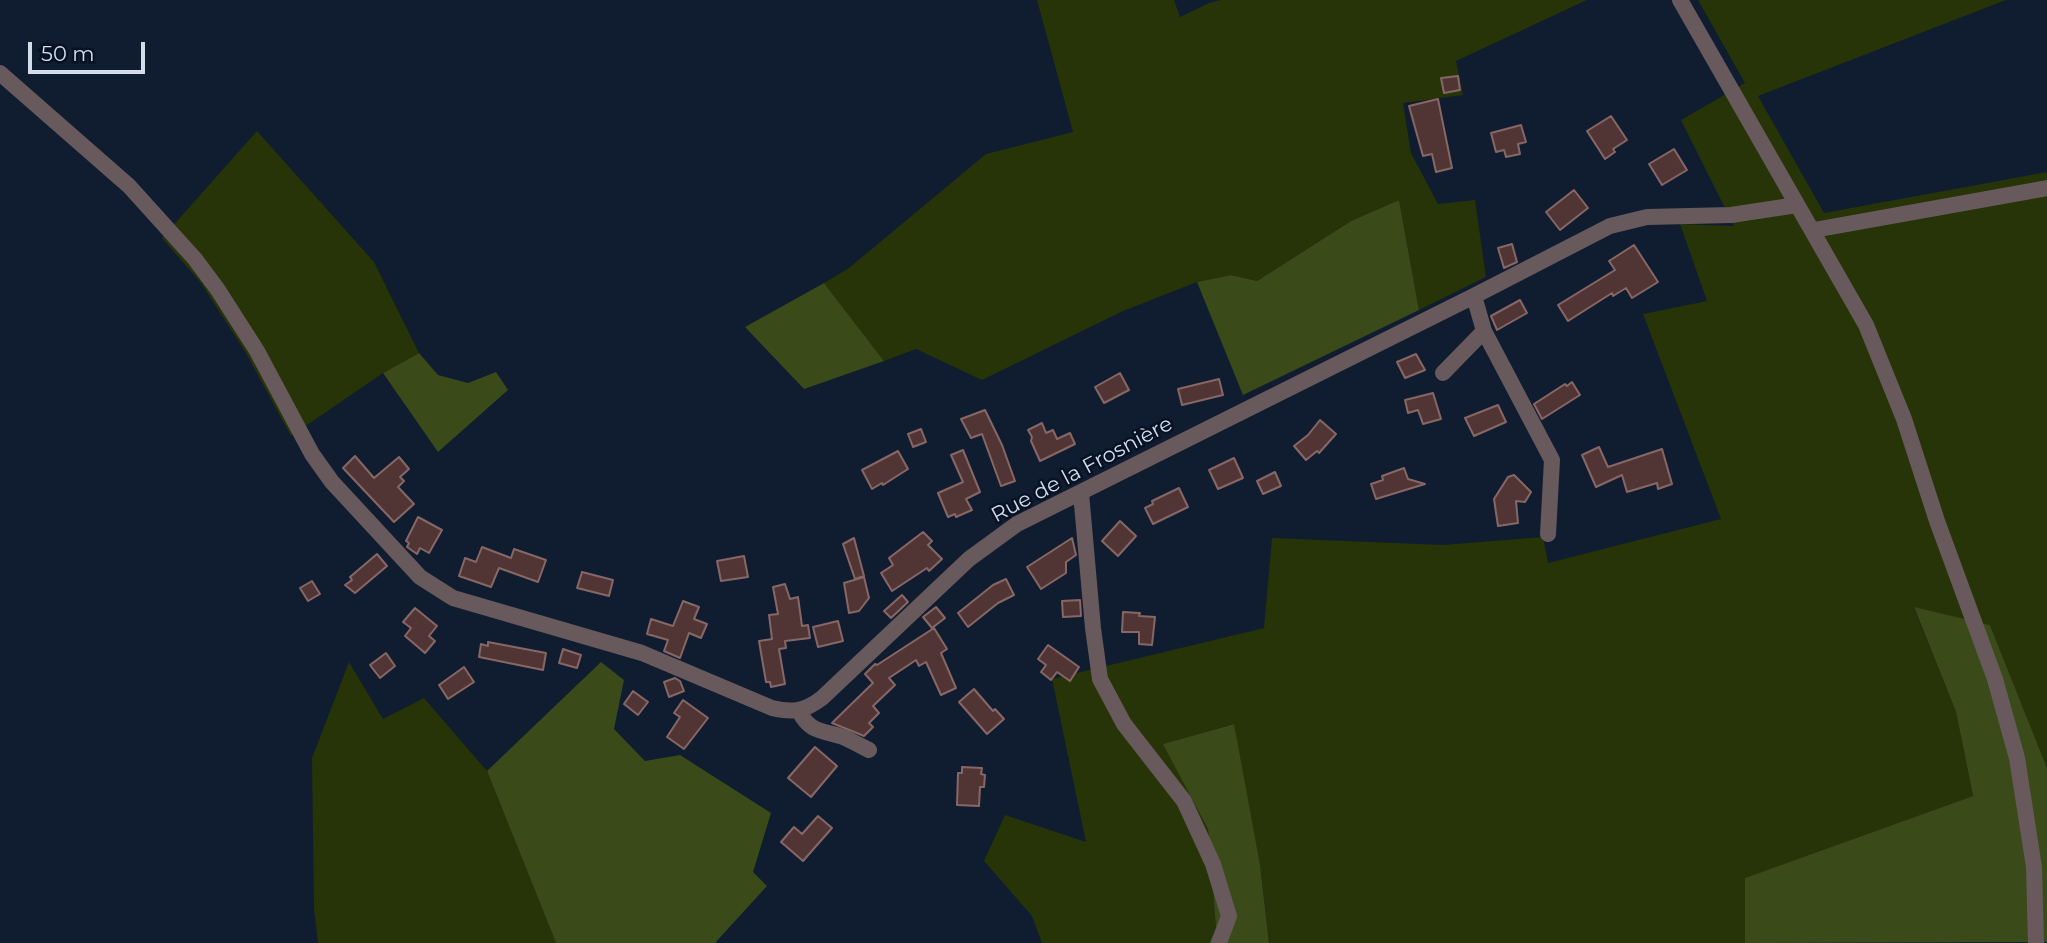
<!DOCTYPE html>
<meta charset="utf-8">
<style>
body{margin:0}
#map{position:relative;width:2047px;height:943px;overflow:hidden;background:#101c2f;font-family:Montserrat,sans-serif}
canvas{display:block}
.scale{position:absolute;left:28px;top:42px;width:117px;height:32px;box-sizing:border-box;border:4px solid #d4ddea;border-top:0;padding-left:9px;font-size:21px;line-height:24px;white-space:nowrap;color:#d4ddea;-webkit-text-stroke:5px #071225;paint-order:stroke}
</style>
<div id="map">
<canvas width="2047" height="943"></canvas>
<div class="scale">50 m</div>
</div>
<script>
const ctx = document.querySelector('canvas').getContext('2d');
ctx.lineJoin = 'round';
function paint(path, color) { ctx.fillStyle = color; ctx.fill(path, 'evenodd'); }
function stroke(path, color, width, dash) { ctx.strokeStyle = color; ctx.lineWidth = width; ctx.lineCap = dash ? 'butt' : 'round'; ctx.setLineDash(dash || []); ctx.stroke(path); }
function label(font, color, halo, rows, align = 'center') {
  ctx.font = font + ' Montserrat,sans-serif'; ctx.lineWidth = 5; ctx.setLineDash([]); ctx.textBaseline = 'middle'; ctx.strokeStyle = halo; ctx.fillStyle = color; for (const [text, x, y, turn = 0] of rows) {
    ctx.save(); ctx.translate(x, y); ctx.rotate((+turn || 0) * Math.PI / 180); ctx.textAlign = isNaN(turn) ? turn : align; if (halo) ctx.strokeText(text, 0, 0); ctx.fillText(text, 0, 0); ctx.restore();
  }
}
paint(new Path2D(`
 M1037 0H1174L1180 17 1209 3 1221 0H1587L1456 61 1463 95 1403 103 1411 153 1438 204 1475 200 1486 277 1419 310 1399 200 1351 221 1257 281 1231 275 1197 282 1123 311 982 380 916 349 884 361 824 283 849 268 986 154 1073 132Z
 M1698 0H2006L1758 96 1824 213 2047 172V768L1990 625 1914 608 1956 712 1973 796 1746 878 1745 943H1269L1260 864 1233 724 1164 744 1208 829 1216 928 1209 943H1042L1032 916 984 861 1005 815 1086 842 1052 679 1264 628 1272 538 1443 545 1543 537 1548 563 1721 519 1643 314 1707 301 1680 224 1734 226 1681 120 1745 83Z
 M257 131 374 262 419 353 383 373 291 436 246 353 201 283 162 238Z
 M349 662 383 719 424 698 487 771 556 943H318L314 909 312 758Z`), '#263407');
paint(new Path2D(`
 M1399 200 1419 310 1243 395 1197 282 1231 275 1257 281 1351 221Z
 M824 283 884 361 804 389 745 327Z
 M419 353 438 375 468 383 496 372 508 390 438 452 383 373Z
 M1914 607 1990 625 2047 768V942L1745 943V878L1973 796 1956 712Z
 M601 662 624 680 614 729 645 761 680 755 771 813 753 872 767 886 715 943H556L487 771Z
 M1234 724 1260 864 1269 943H1209L1216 928 1208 829 1163 744Z`), '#3a4a19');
const building = new Path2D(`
 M1458 76 1460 90 1444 93 1441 78Z
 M1438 99 1452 168 1436 172 1432 154 1423 156 1409 106Z
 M1611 116 1627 140 1613 149 1615 152 1605 159 1587 131Z
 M1521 125 1526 142 1518 144 1520 154 1506 157 1504 150 1496 152 1491 133Z
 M1674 149 1687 170 1662 185 1649 164Z
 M1574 190 1588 208 1560 230 1546 212Z
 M1512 244 1517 262 1504 268 1498 248Z
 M1634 245 1658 282 1632 298 1626 288 1613 296 1612 293 1568 321 1558 305 1615 270 1609 261Z
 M1520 300 1527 313 1497 330 1491 316Z
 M1416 354 1425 370 1405 378 1397 362Z
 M1120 373 1129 390 1104 403 1095 387Z
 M1219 379 1223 395 1182 405 1178 389Z
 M1572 382 1580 395 1542 419 1534 404 1565 384 1567 386Z
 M1433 393 1441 419 1423 424 1418 410 1408 413 1405 400Z
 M1498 405 1506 422 1474 436 1465 418Z
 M985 410 1002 445 1015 481 1001 486 982 434 971 438 961 419Z
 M1320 420 1336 434 1319 453 1317 451 1306 460 1294 446 1308 435Z
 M1042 423 1046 433 1053 430 1057 439 1070 433 1075 444 1040 461 1031 441 1032 437 1028 430Z
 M921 429 926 442 913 447 908 434Z
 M1599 447 1608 467 1662 449 1672 484 1658 489 1657 483 1627 492 1622 475 1596 487 1582 455Z
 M963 450 980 492 966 499 972 510 956 517 955 514 948 517 938 493 963 482 951 455Z
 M898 451 908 469 883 485 882 483 872 489 862 470Z
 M355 456 374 478 399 457 409 469 400 477 404 481 398 487 414 504 394 522 343 468Z
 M1234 458 1243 478 1218 489 1209 470Z
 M1404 468 1408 479 1425 484 1376 499 1371 484 1383 480 1382 476Z
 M1275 472 1281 486 1263 494 1257 481Z
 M1514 475 1531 492 1525 502 1516 501 1518 523 1498 526 1494 499 1508 477Z
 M1179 488 1188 507 1153 524 1145 508 1153 504 1152 501Z
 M418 517 442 530 429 553 420 548 417 554 407 547 409 543 406 541Z
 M1120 521 1136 536 1118 556 1102 541Z
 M923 532 932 541 928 545 942 559 929 571 927 568 892 591 881 573 893 565 889 558Z
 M854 538 864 576 855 579 843 544Z
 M1072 538 1076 555 1066 562V573L1041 589 1027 567Z
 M482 547 511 558 514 549 546 560 538 582 499 568 491 587 459 576 465 558 476 562Z
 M377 554 387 566 355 593 345 585 352 580 350 577Z
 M744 556 748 577 721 581 717 561Z
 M582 572 613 580 609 596 577 588Z
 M864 577 869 598 859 611 849 613 844 583Z
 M1006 579 1014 595 998 603 968 627 958 613 993 585Z
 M312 581 320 594 308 601 300 588Z
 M785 584 790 599 798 597 802 626 808 625 810 638 785 641 786 648 779 649 785 684 771 687 770 682H766L759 641 772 639 769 615 778 614 773 587Z
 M902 595 908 602 891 618 884 611Z
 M1080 600 1081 616 1063 617 1062 601Z
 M683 601 699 607 694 619 707 624 701 638 689 633 680 658 664 651 668 640 647 634 651 619 673 626Z
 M936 607 945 618 932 628 923 617Z
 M415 608 437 626 429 636 435 641 425 653 405 636 411 628 403 622Z
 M1123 612 1140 613 1139 616 1155 617 1152 645 1139 644V632H1122Z
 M838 621 843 641 818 647 813 627Z
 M934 628 947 649 941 653 956 688 941 695 926 662 919 666 916 660 889 678 895 685 873 706 879 713 869 723 873 727 864 736 832 723 873 683 865 674 875 664 877 665Z
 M488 642 546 653 543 670 479 657 481 644 488 646Z
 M1048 645 1079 667 1070 681 1057 672 1051 680 1041 672 1046 665 1038 659Z
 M563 649 581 655 577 668 559 663Z
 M386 653 395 666 380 678 370 665Z
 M464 667 474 682 448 699 439 685Z
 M675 678 680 681 684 691 669 697 664 682Z
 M974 689 993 711 995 709 1004 719 987 734 959 702Z
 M633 691 648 702 638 715 624 704Z
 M683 700 708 718 684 749 667 737 680 717 674 713Z
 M815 747 837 766 811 797 788 778Z
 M962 767 982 768 981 774 985 775 984 787H980L979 806 957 805 958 773H962Z
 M818 816 832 828 803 861 781 842 794 827 802 834Z`);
paint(building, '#513535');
stroke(building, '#876766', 2);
stroke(new Path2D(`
 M1680 0 1866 325 1904 419 1937 521 1995 679 2017 758 2034 867 2036 943
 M0 73 129 186 195 259 218 290 257 351 312 454 332 482 420 577 453 598 642 653 772 708C793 713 805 711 822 698L969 559 1017 524 1474 296 1610 226 1647 217 1731 215 1797 205
 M1814 230 2047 188
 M1474 296 1484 331 1552 460 1548 534
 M1443 373 1484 331
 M1081 493 1093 628 1100 679 1124 724 1184 801 1213 864 1229 916 1219 943
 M799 711C810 733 822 730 843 737 852 741 861 746 869 750`), '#685a5c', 16);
label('21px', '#d4ddea', '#071225', [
 ["Rue de la Frosnière",1082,470,-28]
]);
</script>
